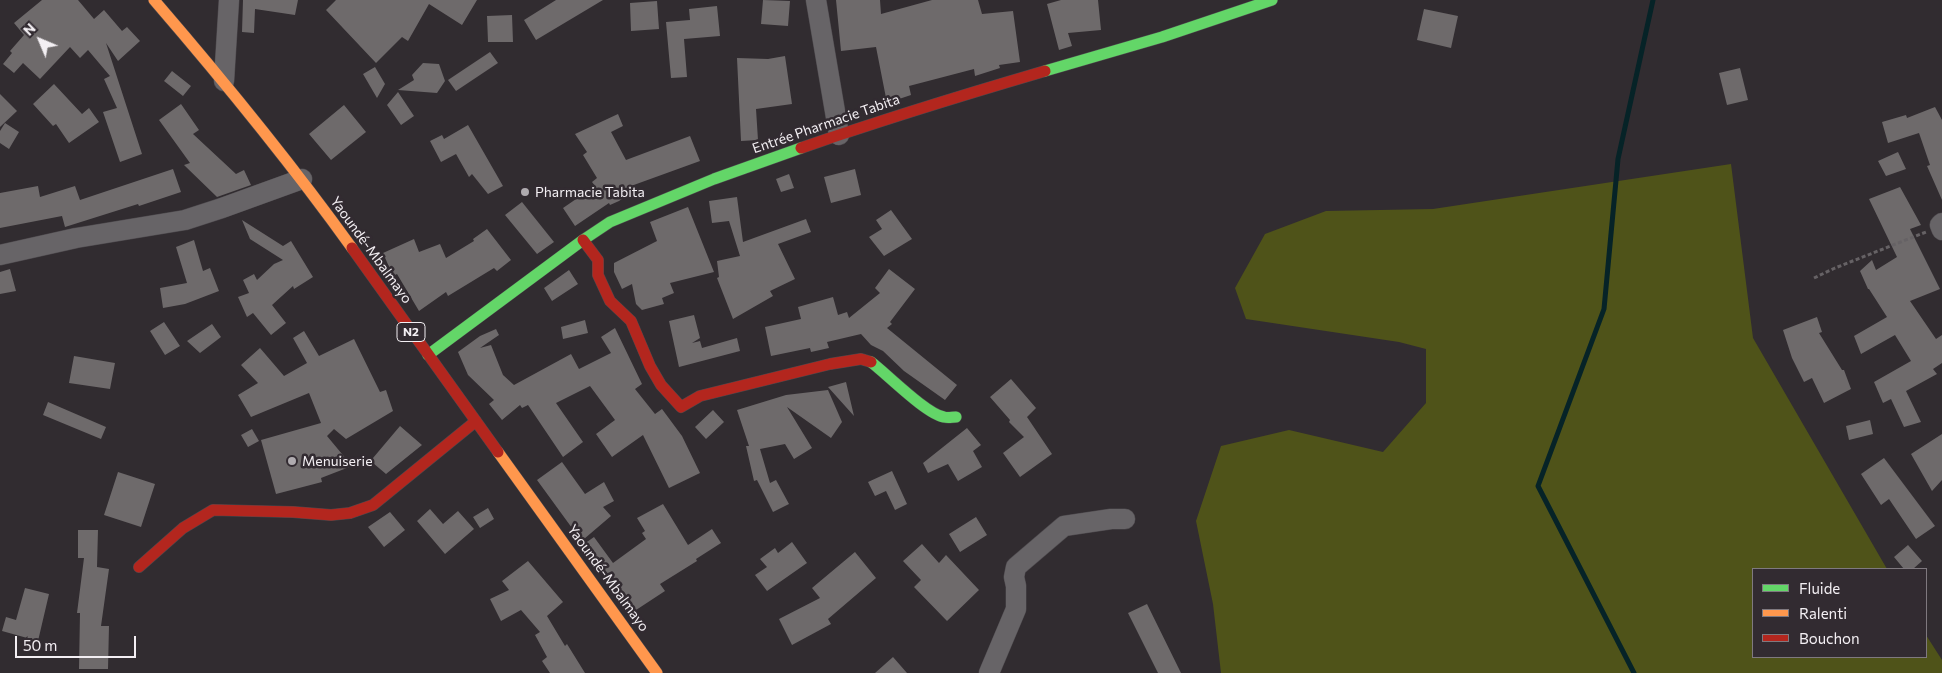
<!DOCTYPE html>
<meta charset="utf-8">
<style>
body{margin:0}
#map{position:relative;width:1942px;height:673px;overflow:hidden;background:#312c30;font-family:Commissioner,sans-serif}
canvas{display:block}
.legend{position:absolute;left:1752px;top:568px;width:175px;height:90px;box-sizing:border-box;background:#322b31;border:1px solid #7f797f;margin:0;padding:6px 9px;list-style:none;font-size:15px;color:#f3eff3}
.legend li{display:flex;align-items:center;gap:10px;height:25px}
.legend b{width:25px;border:1px solid #7f797f}
.north{position:absolute;left:15px;top:15px;width:50px;height:50px;-webkit-text-stroke:4px #322b31;paint-order:stroke;rotate:315deg;font-size:14px;font-weight:700;line-height:20px;text-align:center;color:#f3eff3}
.north::after{content:'';display:block;margin:auto;width:18px;height:22px;background:#f3eff3;clip-path:polygon(50% 0,100% 100%,50% 72%,0 100%)}
.scale{position:absolute;left:15px;top:636px;width:121px;height:22px;box-sizing:border-box;border:2px solid #f3eff3;border-top:0;padding-left:6px;font-size:15px;line-height:18px;white-space:nowrap;color:#f3eff3;-webkit-text-stroke:4px #322b31;paint-order:stroke}
</style>
<div id="map">
<canvas width="1942" height="673"></canvas>
<ul class="legend">
<li><b style="height:6px;background:#63d668"></b>Fluide</li>
<li><b style="height:6px;background:#ff974d"></b>Ralenti</li>
<li><b style="height:6px;background:#b3261e"></b>Bouchon</li>
</ul>
<div class="north">N</div>
<div class="scale">50 m</div>
</div>
<script>
const ctx = document.querySelector('canvas').getContext('2d');
ctx.lineJoin = 'round';
function paint(path, color) { ctx.fillStyle = color; ctx.fill(path, 'evenodd'); }
function stroke(path, color, width, dash) { ctx.strokeStyle = color; ctx.lineWidth = width; ctx.lineCap = dash ? 'butt' : 'round'; ctx.setLineDash(dash || []); ctx.stroke(path); }
function label(font, color, halo, rows, align = 'center') {
  ctx.font = font + ' Commissioner,sans-serif'; ctx.lineWidth = 5; ctx.setLineDash([]); ctx.textBaseline = 'middle'; ctx.strokeStyle = halo; ctx.fillStyle = color; for (const [text, x, y, turn = 0] of rows) {
    ctx.save(); ctx.translate(x, y); ctx.rotate((+turn || 0) * Math.PI / 180); ctx.textAlign = isNaN(turn) ? turn : align; if (halo) ctx.strokeText(text, 0, 0); ctx.fillText(text, 0, 0); ctx.restore();
  }
}
paint(new Path2D(`
 M1731 164 1753 338 1887 569H1753V657H1926V635L1942 660V673H1221L1213 604 1196 521 1221 446 1289 430 1383 452 1426 403V349L1399 342 1246 319 1235 288 1265 234 1326 211 1433 209Z`), '#4f5319');
stroke(new Path2D(`
 M1634 673 1538 486 1604 309 1618 159 1653 0`), '#062327', 5);
paint(new Path2D(`
 M42 0H78L94 19 104 10 122 31 127 27 140 41 118 61 106 43 142 154 120 162 103 112 117 108 104 79 110 76 88 50 80 58 70 47 40 79 23 63 14 73 3 64 12 53 10 51 24 35 14 23Z
 M243 0H298L295 15 255 9 254 33 242 32Z
 M336 0H477L462 25 429 4 408 41 402 37 376 63 326 10Z
 M556 0H603L536 40 524 20Z
 M763 0 790 1 788 26 761 24Z
 M836 0H880L881 14 932 0H978L982 14 1013 11 1020 62 999 65 1000 68 975 76 974 69 909 86 911 95 887 103 876 47 841 51Z
 M1061 0H1098L1101 30 1068 33 1072 46 1059 50 1047 4Z
 M657 1 659 29 631 31 630 3Z
 M717 6 720 36 684 39 687 77 671 78 666 22 690 20 689 9Z
 M1424 9 1458 16 1451 48 1417 40Z
 M512 15 513 42H488L487 16Z
 M490 52 498 63 456 91 448 80Z
 M785 56 792 104 756 109 758 140 741 141 737 58 768 59Z
 M423 63 439 64 445 81 437 93 398 90 414 80 412 75Z
 M375 67 385 84 377 98 363 74Z
 M1740 68 1748 100 1727 105 1719 73Z
 M172 71 191 86 183 96 164 81Z
 M54 84 82 114 89 108 99 122 69 143 56 124 53 126 33 104Z
 M398 92 414 116 401 125 387 105Z
 M0 94 17 111 0 127Z
 M181 104 199 130 193 134 236 174 244 170 251 185 217 197 184 165 190 163 159 120Z
 M344 105 366 132 331 160 309 134Z
 M1935 107 1942 120V200L1927 166 1930 165 1919 133 1888 143 1882 122 1906 115 1907 118Z
 M618 114 623 126 611 132 626 160 690 136 700 161 631 186 634 190 619 201 610 205 609 203 575 226 563 208 595 186 592 182 597 178 583 155 587 152 575 134Z
 M5 123 19 132 9 149 0 143V131Z
 M468 125 503 186 488 194 472 174 469 177 456 154 441 162 430 141 442 135 444 139Z
 M1898 152 1906 169 1886 176 1878 161Z
 M173 169 181 192 139 206 138 204 65 227 62 216 0 228V193L38 186 40 197 75 186 80 200Z
 M855 169 861 195 831 203 824 177Z
 M789 174 794 188 781 192 776 179Z
 M1900 187 1921 225 1910 229 1940 289 1910 301 1936 339 1942 335V363L1933 369 1937 374 1906 391 1921 422 1904 427 1891 399 1883 403 1874 382 1911 361 1895 335 1861 354 1854 336 1887 317 1869 289H1868L1860 271 1872 260 1876 270 1897 257 1869 199Z
 M737 197 743 242 806 219 811 232 778 244 795 279 770 291 773 296 733 319 717 278 719 277 717 261 740 256 729 221 712 223 709 201Z
 M522 202 554 242 537 254 505 215Z
 M688 207 714 272 670 283 674 293 662 298 664 304 642 310 636 304 632 284 622 289 614 272V263L657 241 650 222Z
 M891 210 912 239 884 256 869 237 882 229 876 220Z
 M242 220 283 246 291 241 313 277 294 289 293 286 272 305 286 323 271 335 253 313 247 317 238 297 249 293 243 280 254 274 257 280 274 264 283 260 250 239Z
 M487 229 511 260 497 271 494 268 448 296 446 292 419 311 397 274 393 276 383 253 414 239 419 252 440 244 446 258 474 241 473 239Z
 M194 240 203 271 210 268 219 291 185 304 163 308 160 288 187 283 176 247Z
 M10 269 16 291 0 294V272Z
 M889 269 915 289 890 322 892 324 887 328 957 385 945 400 904 371 883 351 871 345 861 334 827 342 829 348 811 352 810 348 771 356 765 327 801 319 798 307 833 297 838 315 847 312 849 318 880 293 875 288Z
 M569 270 578 284 552 301 544 288Z
 M694 315 700 338 692 343 700 341 702 348 737 338 740 351 679 367 669 321Z
 M1817 317 1822 332 1819 333 1842 370H1844L1851 389 1824 403 1812 378 1804 382 1792 358 1783 330Z
 M585 320 588 333 563 339 561 327Z
 M164 322 180 346 165 355 150 331Z
 M212 324 221 337 200 353 187 341Z
 M615 328 642 384 635 389 655 414 662 409 682 436 700 473 669 488 643 435 612 457 596 434 615 420 590 386 556 403 583 442 563 457 528 405 522 408 520 405 502 420 489 404 494 400 468 375 458 352 480 336 496 329 499 335 480 348 491 345 503 375 514 385 571 354 579 369 611 353 601 337Z
 M304 331 319 356 354 339 380 392 386 390 393 411 346 439 334 429 327 436 352 466 321 478 322 482 276 494 261 440 321 423 309 393 251 417 238 395 258 383 241 365 260 348 284 376 307 363 293 338Z
 M74 356 115 363 110 389 69 383Z
 M1011 379 1036 408 1027 417 1052 454 1020 477 1003 453 1024 437 1009 422 1010 420 990 397Z
 M846 382 854 416 828 387Z
 M828 390 842 422 831 438 787 407 812 448 794 459 785 444 760 449 770 483 776 480 789 504 773 512 757 480 754 481 746 446H749L737 410 786 395Z
 M48 402 106 427 101 439 43 415Z
 M713 410 724 422 706 439 695 427Z
 M1870 420 1873 434 1849 440 1846 426Z
 M400 426 422 445 386 474 373 463V458Z
 M967 428 981 445 973 451 982 467 958 481 948 464 928 473 923 463Z
 M252 429 259 441 248 447 241 435Z
 M1942 434V480L1932 491 1911 454Z
 M1884 458 1935 526 1916 539 1889 499 1881 505 1861 474Z
 M562 462 585 494 604 482 614 501 603 507 611 516 584 539 572 528 537 480Z
 M892 471 907 504 895 510 886 491 875 496 868 482Z
 M118 472 155 484 141 527 104 515Z
 M663 504 688 545 712 529 721 543 696 559 697 561 660 584 665 591 633 612 618 588 616 589 584 544 594 537 613 563 646 539 642 533 645 531 637 518Z
 M488 508 494 519 480 528 473 517Z
 M430 509 443 524 458 511 474 529 445 554 417 521Z
 M390 512 405 530 384 547 368 527Z
 M976 517 987 535 960 552 949 534Z
 M78 530H98L97 567 109 569 101 626H109L108 669H79L80 613H77L84 558H78Z
 M792 542 807 563 767 591 755 575 767 567 760 559 775 548 778 553Z
 M922 544 939 563 946 555 979 590 947 621 914 587 921 580 903 561Z
 M1908 545 1922 561 1913 569H1904L1894 557Z
 M855 552 876 578 828 619 831 624 792 645 779 619 820 598 812 588Z
 M528 561 563 602 547 616 565 646 567 644 585 673H550L542 661 547 657 535 635 540 632 521 610 501 621 490 599 509 590 502 581Z
 M25 588 49 594 38 641 2 631 6 617 16 620Z
 M1147 604 1181 673H1158L1128 613Z
 M893 657 907 673H875Z`), '#6e6a6b');
const street = new Path2D(`
 M816 0 839 135
 M224 81 229 0
 M1942 223 1940 225 1942 230
 M0 255 76 238 185 220 222 208 302 179
 M989 673 1016 609V586L1014 577 1016 567 1064 526 1111 519H1125`);
const fast = new Path2D(`
 M1045 71 1162 37 1272 0
 M428 355 583 240 610 222 714 179 801 148
 M871 362C887 374 926 414 944 417 948 418 952 417 956 417`);
const slow = new Path2D(`
 M154 0C223 80 290 162 352 248
 M498 452 657 673`);
const jam = new Path2D(`
 M801 148C881 120 963 95 1045 71
 M583 240 598 260V275L610 301 631 321 650 366 661 385 681 407 700 396 830 364 861 359 871 362
 M352 248 498 452
 M139 567 183 528 213 510 293 512 331 515 350 513 373 505 476 421`);
stroke(street, '#4d494d', 21);
stroke(fast, '#4d494d', 12);
stroke(slow, '#4d494d', 12);
stroke(jam, '#4d494d', 12);
stroke(new Path2D(`
 M1814 278 1835 268 1926 232`), '#666265', 3, [4, 2.5]);
stroke(street, '#676467', 20);
stroke(fast, '#63d668', 11);
stroke(slow, '#ff974d', 11);
stroke(jam, '#b3261e', 11);
for (const [x, y, r, color] of [
 [525,192,5,"#afabaf"],
 [292,461,5,"#afabaf"]
]) { const dot = new Path2D(); dot.arc(x, y, r, 0, 2 * Math.PI); ctx.fillStyle = color; ctx.fill(dot); stroke(dot, '#322b31', 2); }
for (const [x, y, w] of [
 [411,332,28]
]) { const box = new Path2D(); box.roundRect(x - w / 2, y - 9.5, w, 19, 4); ctx.fillStyle = '#322b31'; ctx.fill(box); stroke(box, '#f3eff3', 1); }
label('bold 12px', '#f3eff3', null, [
 ["N2",411,332]
]);
label('14px', '#f3eff3', '#322b31', [
 ["Entrée Pharmacie Tabita",826,124,-19],
 ["Yaoundé-Mbalmayo",371,250,54],
 ["Yaoundé-Mbalmayo",608,578,54]
]);
label('14px', '#f3eff3', '#322b31', [
 ["Pharmacie Tabita",535,192],
 ["Menuiserie",302,461]
], 'left');
</script>
